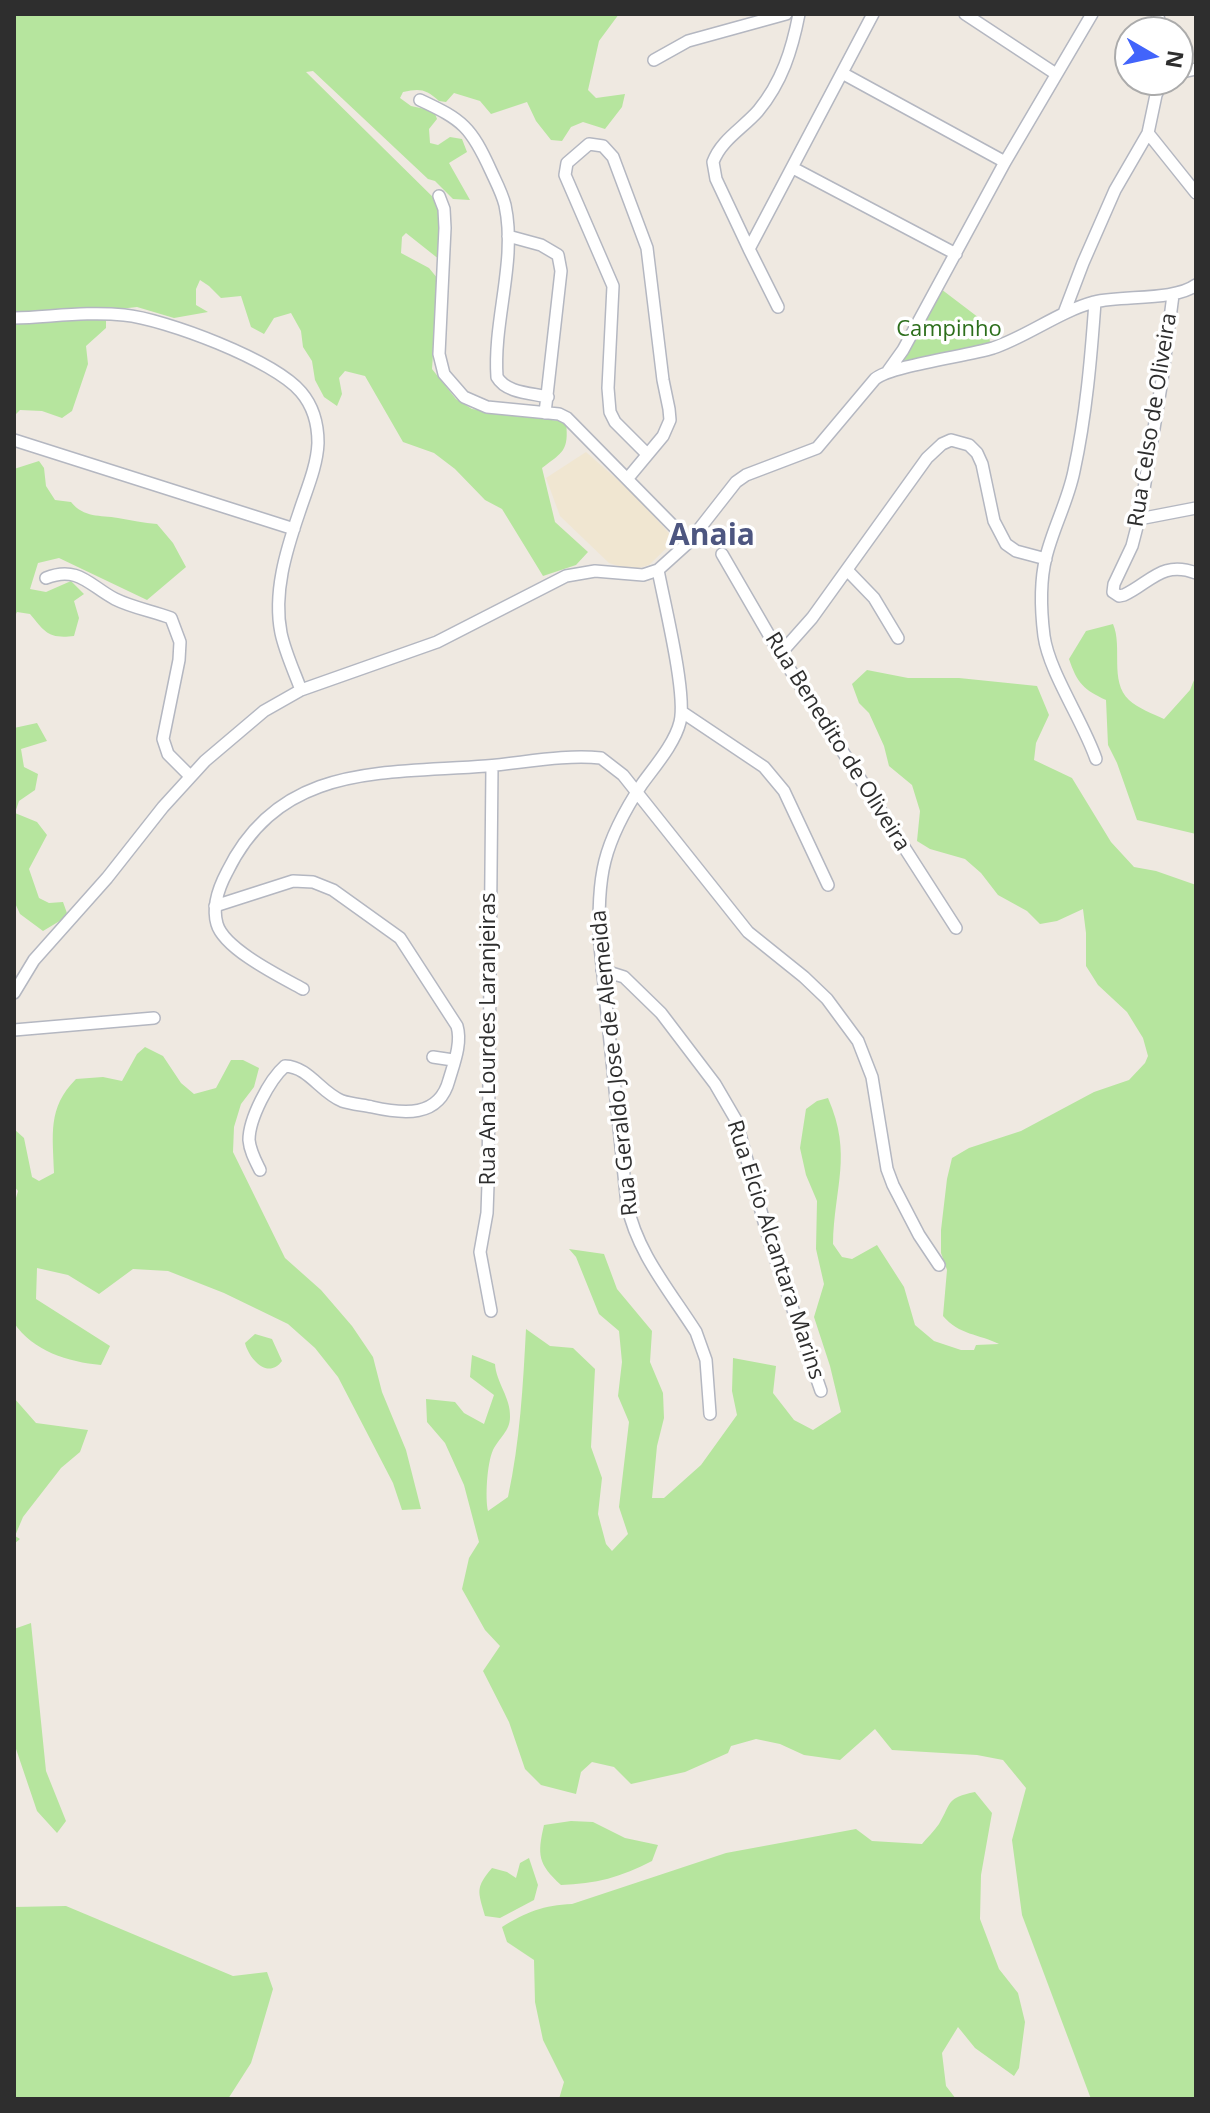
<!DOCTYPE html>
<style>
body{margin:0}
#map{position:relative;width:1210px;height:2113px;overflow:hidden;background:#efe9e1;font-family:"Open Sans",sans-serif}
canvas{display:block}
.frame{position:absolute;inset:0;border:16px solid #2e2e2e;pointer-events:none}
.north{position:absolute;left:1114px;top:16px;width:80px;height:80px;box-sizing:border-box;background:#fff;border:2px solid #ababab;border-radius:50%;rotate:99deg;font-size:22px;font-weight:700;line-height:32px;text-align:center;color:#2e2e2e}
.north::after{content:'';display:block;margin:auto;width:28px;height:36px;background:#4264fb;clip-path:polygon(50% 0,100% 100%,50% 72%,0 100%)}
</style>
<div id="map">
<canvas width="1210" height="2113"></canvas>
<div class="frame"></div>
<div class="north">N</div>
</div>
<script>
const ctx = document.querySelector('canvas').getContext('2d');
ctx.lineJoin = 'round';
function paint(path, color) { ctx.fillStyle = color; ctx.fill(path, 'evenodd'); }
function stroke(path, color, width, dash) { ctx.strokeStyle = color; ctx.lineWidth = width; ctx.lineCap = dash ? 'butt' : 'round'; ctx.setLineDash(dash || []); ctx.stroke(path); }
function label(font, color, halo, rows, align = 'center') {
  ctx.font = font + ' "Open Sans",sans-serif'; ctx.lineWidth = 7; ctx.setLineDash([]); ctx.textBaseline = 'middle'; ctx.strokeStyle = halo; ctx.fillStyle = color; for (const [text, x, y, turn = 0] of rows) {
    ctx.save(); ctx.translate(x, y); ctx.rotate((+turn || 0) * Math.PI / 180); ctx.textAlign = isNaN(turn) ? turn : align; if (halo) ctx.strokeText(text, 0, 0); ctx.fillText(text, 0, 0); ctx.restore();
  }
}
paint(new Path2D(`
 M586 452 636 496 675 540 649 565 632 570 609 563 560 516 546 478Z`), '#f0e6d1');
paint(new Path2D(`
 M14 14H619L599 41 588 90 596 98 625 94 622 107 605 129 583 122 571 127 562 141 551 140 536 121 527 102 491 114 480 101 454 93 446 102 439 101C426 89 420 88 403 92L400 98 411 106 434 111 437 119 429 129 430 143 438 145 450 137 462 139 467 152 449 163 470 200 453 199 435 181 428 179 313 71 306 72 442 206 440 260 406 233 402 237 401 253 429 268 438 279 432 369 456 399 472 409 566 422C569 451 563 452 542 468L555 522 588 552 576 565 543 576 502 509 485 500 455 469 434 453 403 442 365 376 345 371 339 378 342 394 337 406 324 397 315 380 312 361 303 347 301 331 291 313 274 318 264 334 251 327 241 296 221 298 209 286 200 280 196 289V305L208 312 174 318 137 307 92 312 14 314Z
 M941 289 987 324 991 348 894 370Z
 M106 318V328L86 346 88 364 72 411 62 418 42 411 20 410 14 416V322Z
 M39 461 44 468 46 486 55 500 71 502C84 518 100 515 118 518 131 520 144 523 157 524L173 543 186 567 147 600 59 558 38 563 30 589 46 592 71 581 84 594 74 601 79 618 74 636C48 639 45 632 30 614L17 612 14 618V469Z
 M1113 624C1123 647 1109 681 1129 700 1138 708 1153 714 1164 719L1190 690 1196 675V834L1137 820 1117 763 1108 745 1106 700C1084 690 1077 683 1069 659L1086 631Z
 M867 670 908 678H959L1037 686 1049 715 1036 743 1034 760 1072 778 1111 842 1134 867 1156 871 1196 885V2099H1091L1022 1915 1012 1840 1026 1788 1003 1760 977 1755 892 1750 875 1729 840 1760 804 1755 780 1744 756 1739 731 1746 728 1753 685 1772 631 1784 614 1767 592 1762 581 1772 576 1794 541 1785 525 1769 509 1722 483 1671 500 1646 485 1630 462 1589 469 1558 479 1542 464 1485 445 1443 427 1422 426 1399 455 1402 464 1413 484 1424 494 1395 470 1377 472 1355 495 1364C496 1382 511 1398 510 1417 510 1431 499 1438 493 1450 487 1463 485 1498 488 1511L508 1497C520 1441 523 1386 526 1329L550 1346 573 1348 595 1369 591 1447 602 1478 598 1514 606 1544 612 1551 628 1534 619 1507 629 1422 618 1396 622 1362 619 1331 599 1314 576 1257 569 1249 604 1254 617 1289 652 1331 650 1362 663 1393 664 1418 657 1446 652 1498H664L701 1465 737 1415 732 1391 733 1358 776 1366 773 1393 794 1420 813 1430 841 1412 830 1366 814 1317 824 1284 816 1249 817 1201 806 1175 800 1148 806 1109 817 1101 828 1098C853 1155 834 1187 833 1244L842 1257 852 1259 877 1245 904 1287 915 1325 934 1341 961 1350H974L976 1345 999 1344C979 1334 959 1335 943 1316L947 1270 941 1253V1230L947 1179 952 1158 969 1148 1021 1131 1094 1092 1129 1080 1145 1063 1148 1056 1143 1038 1127 1012 1098 985 1086 966V933L1083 909 1057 921 1040 924 1027 911 998 895 981 873 965 859 930 849 917 841 920 811 912 785 889 766 884 746 869 713 859 703 852 684Z
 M37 723 47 741 21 749 24 767 38 774 35 790 19 801 15 813 37 822 47 835 29 869 39 898 49 903 63 902 68 916 43 931 20 914 14 901V728Z
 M145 1047 163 1056 181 1083 194 1094 216 1088 231 1060H243L259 1068 254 1087 241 1104 234 1127 233 1152 285 1258 321 1290 352 1326 373 1357 382 1392 406 1450 421 1509 402 1510 393 1483 338 1377 315 1348 288 1324 224 1293 168 1271 133 1269 99 1294 68 1275 37 1268 36 1299 110 1346 101 1365C68 1362 33 1351 14 1323V1205L18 1191 14 1186V1129L24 1138 32 1177 39 1181 54 1173C53 1135 47 1108 76 1079L103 1077 122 1081 137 1054Z
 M255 1334 272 1339 282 1361C268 1380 249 1359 245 1343Z
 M14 1398 36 1423 88 1430 80 1452 61 1468 23 1517 15 1536 20 1539 14 1544Z
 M31 1623 46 1771 66 1821 57 1833 37 1811 14 1743V1629Z
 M975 1792 992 1813 981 1875 980 1919 999 1969 1018 1993 1025 2022 1019 2068 1014 2076 975 2048 958 2027 942 2053 946 2086 956 2099H559L564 2082 543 2040 535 2002 534 1960 507 1942 502 1927C526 1912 544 1905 572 1904L726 1853 856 1829 872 1841 922 1844C927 1838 934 1831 939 1824 952 1802 946 1798 975 1792Z
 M571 1821 593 1822 625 1838 658 1845 652 1861C622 1877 595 1884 561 1885 538 1864 537 1855 544 1825Z
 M529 1858 538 1885 534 1900 500 1918 485 1916C478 1891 475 1888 492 1868L507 1872 516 1878 520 1863Z
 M66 1906 233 1976 267 1972 273 1989 256 2047 251 2063 228 2099H14V1907Z`), '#b6e59e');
const minor = new Path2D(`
 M965 14 1056 74
 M1157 14 1163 32
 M654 60 688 41 786 14
 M842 73 1005 162
 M1178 73 1196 69
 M420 100C463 120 471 127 491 171 496 182 502 193 505 205 517 261 493 320 497 377 506 393 531 393 548 397
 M1148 133 1196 193
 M793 168 956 254
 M439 196 444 209 445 228 439 354 444 374 464 397 487 407 559 414 567 418 689 542
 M508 236 541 245 558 255 561 271 545 413
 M749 249 716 179 713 162C721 140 743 128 758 111 782 82 792 50 799 14
 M1173 295 1162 380 1139 519 1132 546 1114 584 1113 592 1119 596 1124 595C1150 583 1162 560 1196 573
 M1095 302C1091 358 1086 416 1074 471 1068 501 1053 528 1046 557 1040 581 1041 612 1044 636 1049 672 1083 721 1096 759
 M778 307 749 249 873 14
 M1064 313 1083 263 1115 190 1148 133 1156 95 1163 80
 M14 318C50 317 88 311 124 315 165 319 274 360 301 392 313 406 318 424 318 443 317 467 306 491 299 513 286 551 273 593 281 633 285 652 294 671 301 690
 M888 371 903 350 1005 162 1092 14
 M14 440 294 529
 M628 478 663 436 670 420 669 409 663 380 647 248 613 157 603 146 589 144 567 163 565 175 613 286 608 388 610 412 615 422 647 454
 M1139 519 1196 508
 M722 554 780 654 956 928
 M658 570C664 602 687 694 680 722 675 743 655 766 642 784 603 843 596 877 600 946L627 1204C637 1253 670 1291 696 1332L706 1360 710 1414
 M847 570 874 598 898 638
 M46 578C78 565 90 586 115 599 133 608 153 611 171 618L180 642 179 660 163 739 168 754 190 776
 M780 654 812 618 927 458 942 444 951 440 969 445 977 453 982 464 994 521 1006 544 1016 551 1046 559
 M682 712 764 767 784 791 828 885
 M215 906 293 881 313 882 333 890 400 938 457 1026C462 1043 454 1063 449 1080 439 1118 403 1114 372 1107 363 1105 351 1104 342 1101 320 1092 309 1067 285 1066 269 1080 249 1119 249 1140 250 1151 255 1160 260 1170
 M602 970 624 977 661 1013 715 1084 736 1120 769 1240 821 1391
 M303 989C281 977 224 949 217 924 212 907 219 887 227 872 280 763 382 774 486 766 523 763 564 754 601 758L623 775 748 932 804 977 827 999 858 1041 872 1077 887 1169 893 1185 919 1235 939 1265
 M14 993 34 960 107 878 163 807 205 761 264 711 301 690 437 642 566 576 595 571 643 575 658 570 689 542 736 482 746 475 817 448 875 379C890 366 967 356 993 348 1028 336 1058 312 1094 302 1124 295 1174 301 1196 285
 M14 1030 154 1018
 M433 1057 453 1060
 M491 1311 480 1252 487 1213 488 1184 492 766`);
stroke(minor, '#b4b7c1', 14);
stroke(minor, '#fff', 11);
label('22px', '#2c6e1b', '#fff', [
 ["Campinho",949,330]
]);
label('22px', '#2e2e2e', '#fff', [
 ["Rua Celso de Oliveira",1153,420,-81],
 ["Rua Benedito de Oliveira",837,742,58],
 ["Rua Ana Lourdes Laranjeiras",489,1039,-90],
 ["Rua Geraldo Jose de Alemeida",615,1063,-96],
 ["Rua Elcio Alcantara Marins",775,1250,72]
]);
label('bold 30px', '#4d5680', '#fff', [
 ["Anaia",712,536]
]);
</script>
